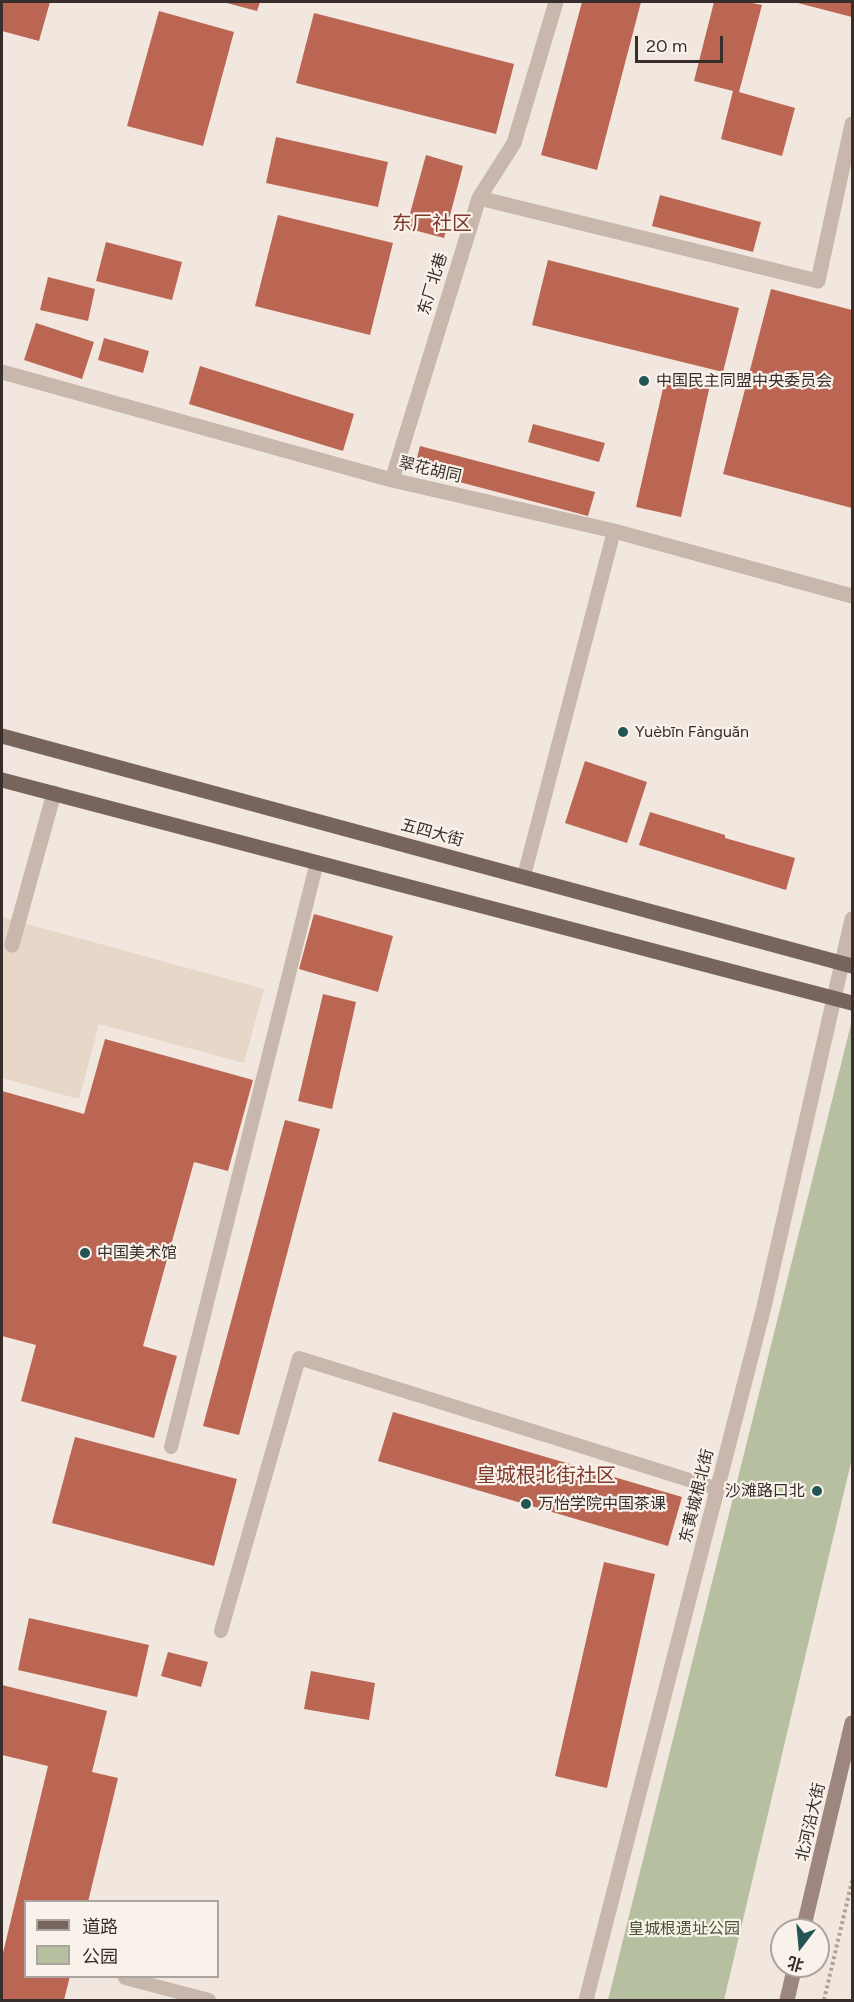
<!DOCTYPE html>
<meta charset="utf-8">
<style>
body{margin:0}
#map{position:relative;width:854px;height:2002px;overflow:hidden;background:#f1e7df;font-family:Figtree,"Noto Sans SC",sans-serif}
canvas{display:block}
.frame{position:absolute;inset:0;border:3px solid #372d2a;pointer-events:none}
.legend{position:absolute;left:24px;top:1900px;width:195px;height:78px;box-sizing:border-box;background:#f9f2eb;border:2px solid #aba39e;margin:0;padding:8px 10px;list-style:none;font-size:18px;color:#372d2a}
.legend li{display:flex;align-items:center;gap:12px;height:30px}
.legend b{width:30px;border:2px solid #aba39e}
.north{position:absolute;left:770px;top:1918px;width:60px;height:60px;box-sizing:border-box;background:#f9f2eb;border:2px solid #aba39e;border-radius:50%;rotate:196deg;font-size:16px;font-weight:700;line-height:24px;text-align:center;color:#372d2a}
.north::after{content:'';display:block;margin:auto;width:21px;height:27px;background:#235555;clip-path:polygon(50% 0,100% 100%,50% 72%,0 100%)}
.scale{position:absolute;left:635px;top:36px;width:88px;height:27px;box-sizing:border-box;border:3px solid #372d2a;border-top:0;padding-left:8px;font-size:18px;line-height:21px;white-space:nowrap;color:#372d2a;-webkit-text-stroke:4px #f9f2eb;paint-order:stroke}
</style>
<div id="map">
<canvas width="854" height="2002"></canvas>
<div class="frame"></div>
<ul class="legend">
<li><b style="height:8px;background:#77645d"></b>道路</li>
<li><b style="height:16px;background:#b6bfa0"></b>公园</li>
</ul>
<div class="north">北</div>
<div class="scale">20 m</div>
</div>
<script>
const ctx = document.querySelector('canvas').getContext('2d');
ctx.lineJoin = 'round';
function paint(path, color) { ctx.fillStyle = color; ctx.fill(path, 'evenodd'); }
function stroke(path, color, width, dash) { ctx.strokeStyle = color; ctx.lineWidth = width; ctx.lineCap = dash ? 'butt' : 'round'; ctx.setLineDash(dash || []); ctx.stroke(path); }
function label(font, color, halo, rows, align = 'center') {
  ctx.font = font + ' Figtree,"Noto Sans SC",sans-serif'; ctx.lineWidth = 4.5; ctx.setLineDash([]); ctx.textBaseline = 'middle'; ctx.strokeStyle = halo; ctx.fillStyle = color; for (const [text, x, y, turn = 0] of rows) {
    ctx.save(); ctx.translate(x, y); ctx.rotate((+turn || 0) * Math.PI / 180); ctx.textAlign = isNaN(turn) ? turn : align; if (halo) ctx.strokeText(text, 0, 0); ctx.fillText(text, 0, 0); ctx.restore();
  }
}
paint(new Path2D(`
 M851 1024 852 1458 724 2000H608Z`), '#b6bfa0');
paint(new Path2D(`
 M2 917 264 989 244 1063 99 1024 79 1099 2 1078Z`), '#e7d7c8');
paint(new Path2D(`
 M2 2H50L39 41 2 31Z
 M223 2H260L257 11Z
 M582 2H641L597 170 541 155Z
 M714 2H747L762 5 739 92 795 108 782 156 721 139 733 91 694 81Z
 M794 2H852V17Z
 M159 11 234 32 203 146 127 126Z
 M314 13 514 64 496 134 296 83Z
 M276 137 388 162 378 207 266 183Z
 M426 155 463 166 444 238 406 228Z
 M660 195 761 222 753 252 652 226Z
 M278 215 393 243 370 335 255 306Z
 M106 242 182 262 172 300 96 281Z
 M548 260 739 308 723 372 532 325Z
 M48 277 95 289 88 321 40 310Z
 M771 289 852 310V508L723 474Z
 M36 323 94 342 82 379 24 360Z
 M104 338 149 351 143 373 98 360Z
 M200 366 354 414 343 451 189 404Z
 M666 375 710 385 681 517 636 507Z
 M533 424 605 443 599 462 528 442Z
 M420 446 595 492 588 516 414 470Z
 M585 761 647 782 627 843 565 823Z
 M650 812 725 835V838L795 858 786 890 639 845Z
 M314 914 393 936 378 992 299 969Z
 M323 994 356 1002 332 1109 298 1101Z
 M105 1039 253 1080 228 1171 194 1162 143 1346 177 1356 154 1438 21 1401 36 1345 2 1336V1091L84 1114Z
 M285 1120 320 1129 239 1435 203 1426Z
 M393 1412 682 1497 668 1546 378 1461Z
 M75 1437 237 1479 214 1566 52 1523Z
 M604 1562 655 1574 607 1788 555 1776Z
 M29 1618 149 1645 137 1697 18 1670Z
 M168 1652 208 1662 201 1687 161 1676Z
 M311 1671 375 1683 369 1720 304 1709Z
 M2 1685 107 1711 92 1772 118 1778 88 1902H26V1976H70L64 2000H2V1957L48 1766 2 1755Z`), '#bb6553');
stroke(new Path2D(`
 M824 2000 852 1881`), '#b4a196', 4, [3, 3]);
stroke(new Path2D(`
 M524 876 614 531
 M171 1447 317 862
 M221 1631 299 1358 718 1489
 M125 1978 209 2000`), '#c8b7ac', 14);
stroke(new Path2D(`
 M479 198 818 281 852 124
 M2 372 392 480 614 531 852 596
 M392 480 479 198 514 143 556 2
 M12 945 54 793
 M586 2000 763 1311 852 919`), '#c8b7ac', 15);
stroke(new Path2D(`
 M803 1930 852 1723
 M787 2000 795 1966`), '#9c867e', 15);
stroke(new Path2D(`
 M2 736 852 966
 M2 780 852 1003`), '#77645d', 15);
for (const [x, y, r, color] of [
 [644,381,6,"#235555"],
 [623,732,6,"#235555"],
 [85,1253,6,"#235555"],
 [817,1491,6,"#235555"],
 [526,1504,6,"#235555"]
]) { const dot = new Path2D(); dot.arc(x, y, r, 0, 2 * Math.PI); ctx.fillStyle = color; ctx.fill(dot); stroke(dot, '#f9f2eb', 2); }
label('16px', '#372d2a', '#f9f2eb', [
 ["东厂北巷",433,284,-73],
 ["翠花胡同",430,470,13],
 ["五四大街",432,833,15],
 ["东黄城根北街",697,1496,-76],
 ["北河沿大街",811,1822,-77]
]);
label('16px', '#372d2a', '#f9f2eb', [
 ["中国民主同盟中央委员会",656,381],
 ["Yuèbīn Fànguǎn",635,732],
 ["中国美术馆",97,1253],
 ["沙滩路口北",805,1491,"right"],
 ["万怡学院中国茶课",538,1504]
], 'left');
label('16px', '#485330', '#f9f2eb', [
 ["皇城根遗址公园",684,1929]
]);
label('20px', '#7f392b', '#f9f2eb', [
 ["东厂社区",432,224],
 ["皇城根北街社区",546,1476]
]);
</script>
